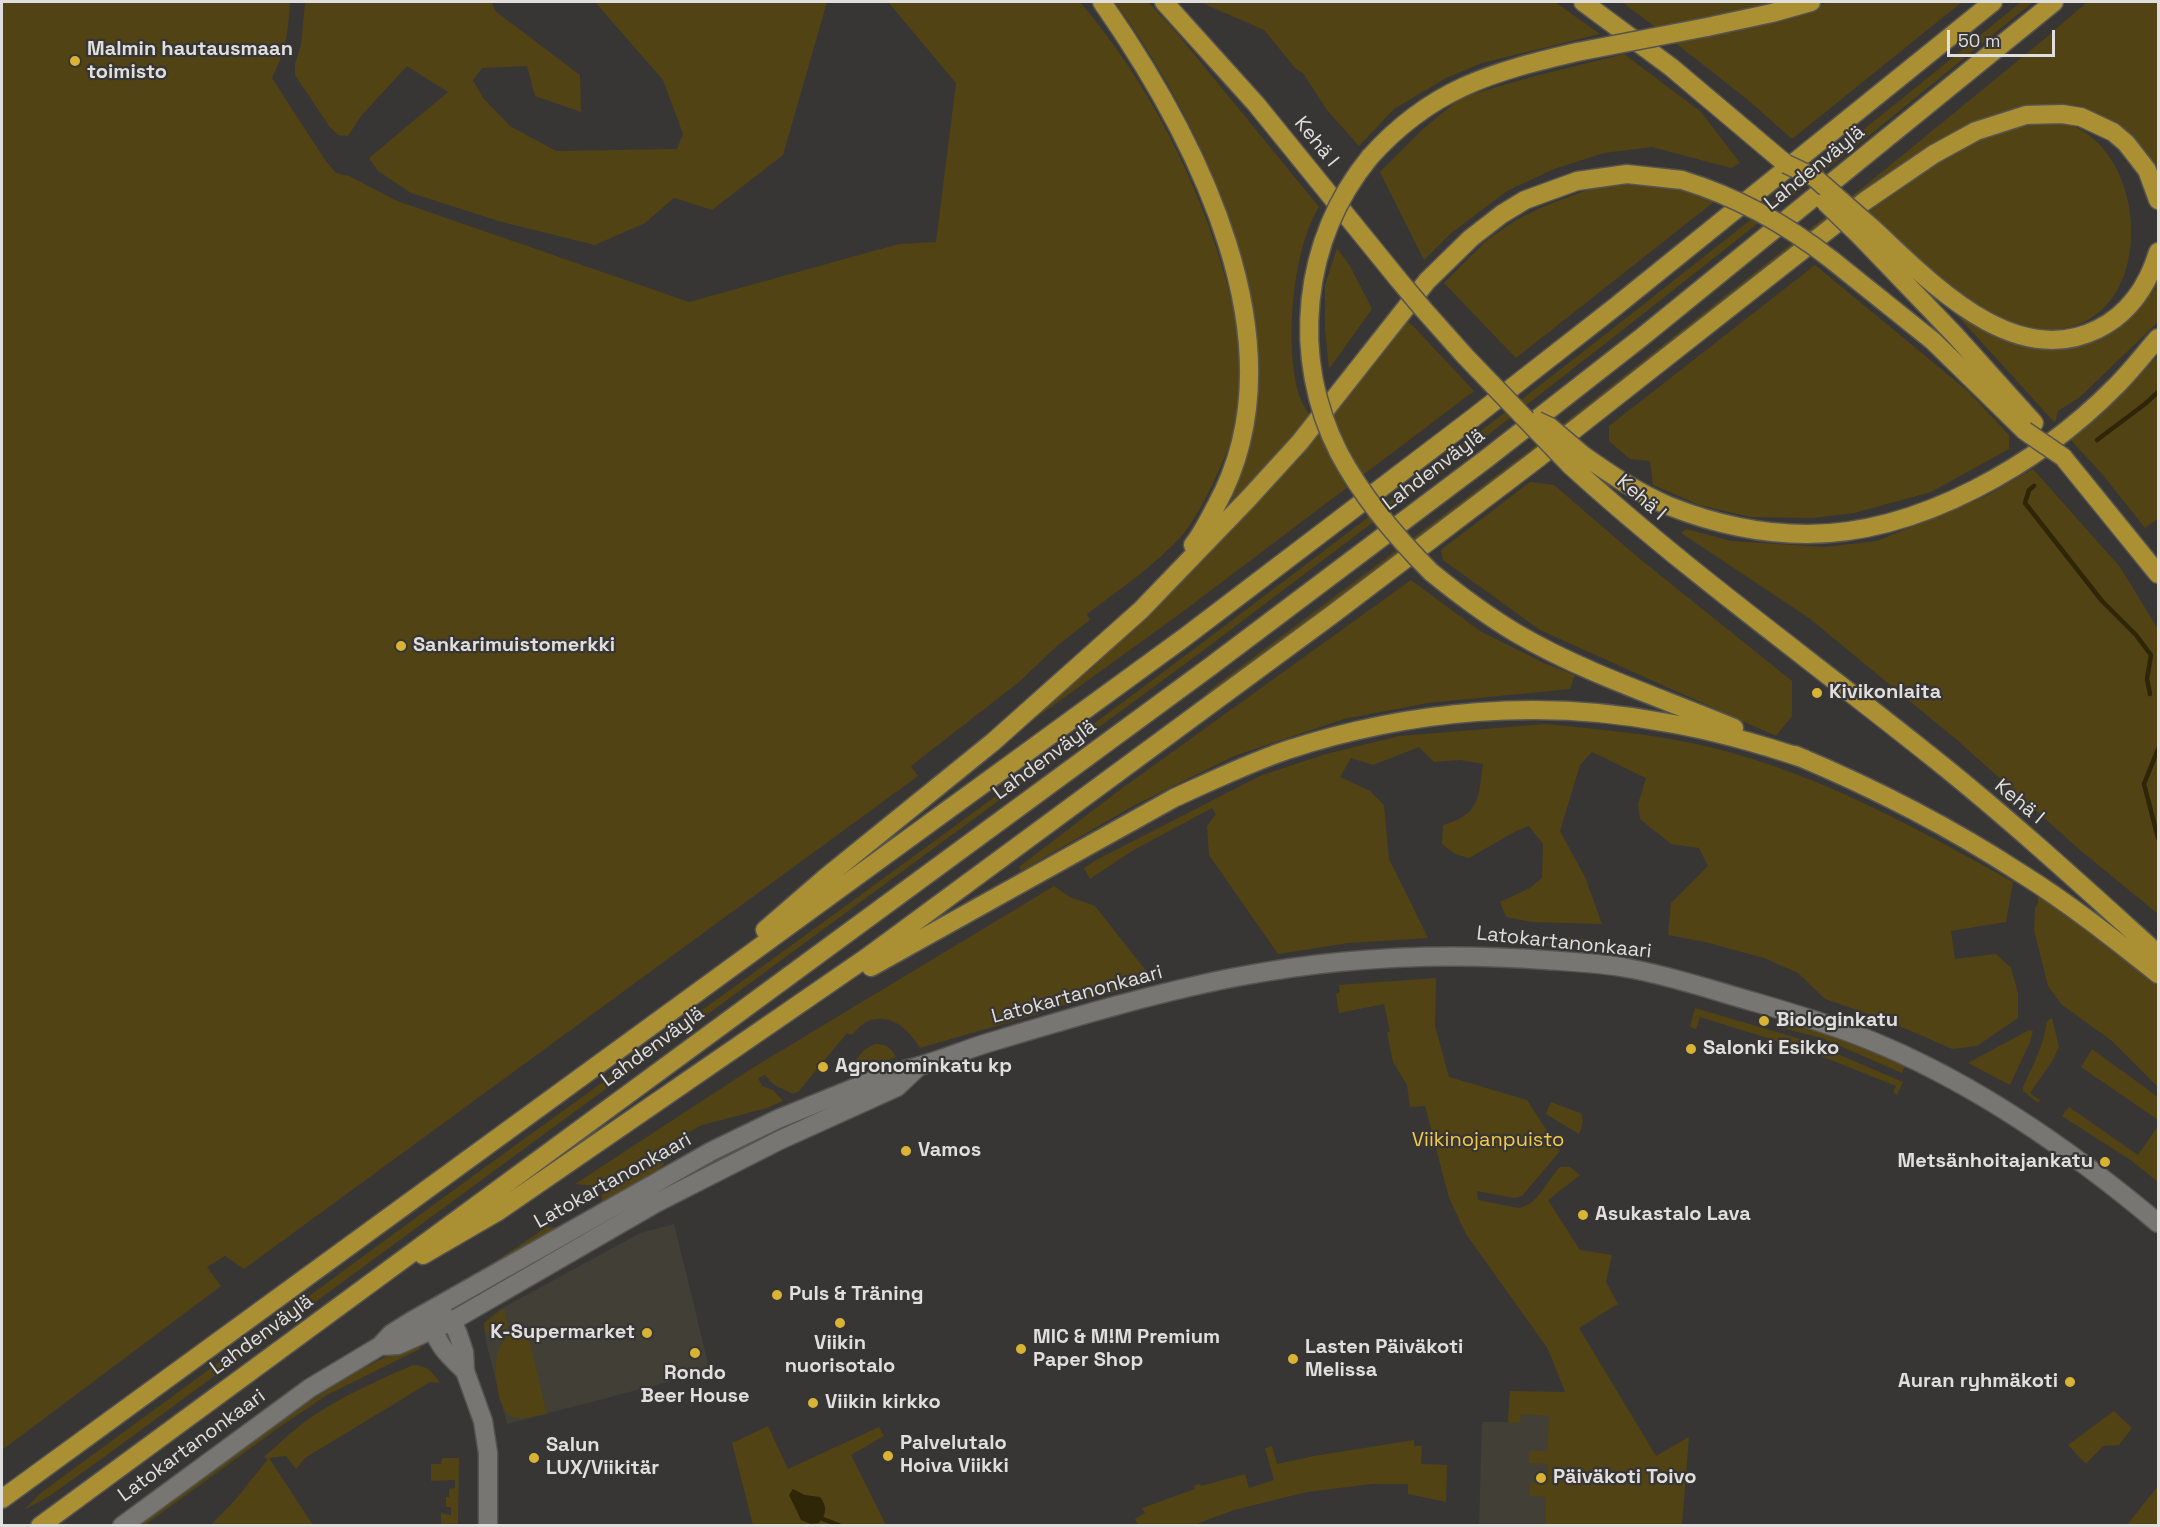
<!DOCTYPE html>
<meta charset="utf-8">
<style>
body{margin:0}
#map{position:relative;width:2160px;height:1527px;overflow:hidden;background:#373634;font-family:"Space Grotesk",sans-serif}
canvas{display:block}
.frame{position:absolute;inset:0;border:3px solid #e0dfdd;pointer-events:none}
.scale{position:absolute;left:1947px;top:30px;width:108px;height:27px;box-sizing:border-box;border:3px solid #e0dfdd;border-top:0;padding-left:8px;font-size:18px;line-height:21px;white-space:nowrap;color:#e0dfdd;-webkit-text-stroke:4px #373634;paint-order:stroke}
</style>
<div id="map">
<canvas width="2160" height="1527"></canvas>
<div class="frame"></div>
<div class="scale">50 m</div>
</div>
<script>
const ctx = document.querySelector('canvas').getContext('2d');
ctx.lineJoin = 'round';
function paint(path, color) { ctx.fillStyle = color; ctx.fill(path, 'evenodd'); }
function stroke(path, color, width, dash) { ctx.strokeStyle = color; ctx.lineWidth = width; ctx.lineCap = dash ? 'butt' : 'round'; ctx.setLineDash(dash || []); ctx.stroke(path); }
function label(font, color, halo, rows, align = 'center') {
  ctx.font = font + ' "Space Grotesk",sans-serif'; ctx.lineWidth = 4.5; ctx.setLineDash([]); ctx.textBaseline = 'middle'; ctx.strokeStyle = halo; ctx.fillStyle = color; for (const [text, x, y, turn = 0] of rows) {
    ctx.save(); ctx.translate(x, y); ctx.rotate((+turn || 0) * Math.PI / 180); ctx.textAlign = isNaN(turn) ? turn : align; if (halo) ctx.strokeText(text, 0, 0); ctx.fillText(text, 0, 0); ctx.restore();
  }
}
paint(new Path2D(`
 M674 1224 710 1371 507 1424 486 1342 484 1323 499 1310 640 1233Z
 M1510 1391 1566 1393 1621 1525 1479 1526 1482 1422H1508Z`), '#413f36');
paint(new Path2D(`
 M2 2H290C288 34 286 49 272 78L325 160 336 173 349 176 397 201 689 302 899 244 936 242 956 83 888 2H1080C1148 82 1198 179 1226 280 1234 312 1242 345 1243 378 1243 389 1242 404 1239 414 1232 445 1204 509 1184 533 1156 565 1120 589 1087 614L1090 620 1057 646 1019 682 911 766 918 776 244 1269 225 1256 207 1267 221 1286 2 1450Z
 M305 2H492L495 11 580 75 581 112 535 96 527 66 482 68 473 80 483 98 510 126 556 151 677 149 683 134 663 80 595 2H827L783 155 712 210 674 198 645 223 595 245 502 222 411 193 378 171 369 158 448 92 407 66 361 116 348 136 338 135 329 126 295 75V64L301 45Z
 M1115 2H1148L1176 32 1319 207C1292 249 1283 353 1301 400 1303 405 1307 410 1310 416L1227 510C1239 480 1253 447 1256 415 1270 270 1197 117 1115 2Z
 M1200 2H1555L1600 34 1482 63 1446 78 1394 109 1359 146 1327 110 1303 73 1296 69 1264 30Z
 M1622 2H1777L1761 7 1658 29Z
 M1829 2H1962L1792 139 1748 100 1673 41 1784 17Z
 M2021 2H2033L1871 134 1629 325 1470 449 1200 653 104 1457 51 1495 24 1510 42 1492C190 1384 337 1275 484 1168 723 995 962 823 1198 646 1477 437 1752 222 2021 2Z
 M2087 2H2158V174L2153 162 2132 139 2028 106 2002 112 1976 122 1251 670 1203 695 1526 453 1877 176 2048 36Z
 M1624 54 1701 112 1740 163 1731 168 1652 147 1604 153 1554 169 1507 191 1450 234 1424 260 1380 172 1423 129 1462 97 1535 76Z
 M2035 123C2046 123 2060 122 2071 125 2160 160 2157 359 2019 326 1971 315 1904 246 1866 213 1905 180 1950 148 1998 131 2009 127 2023 125 2035 123Z
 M1647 183 1676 186 1715 201 1516 358 1444 283 1487 240 1516 220 1547 205 1593 188Z
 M1337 248 1350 266 1372 309 1329 369 1325 329V285Z
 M1815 265 1969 392 2009 435V449L1931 492 1854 513 1812 518 1750 517 1699 505 1653 485 1650 461 1630 459 1609 441V426Z
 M2158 274V322L2080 397 2058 411 2055 423 1947 304 2072 342Z
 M1404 319 1415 328 1474 391 1363 475 1344 443 1332 412Z
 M2158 356V519L2145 528 2103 475 2069 438 2098 416Z
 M1320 428 1349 486 1181 613 1029 723 1036 711Z
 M2033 469 2120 567 2158 629V914L2080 850 1957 740 1809 618 1681 533 1686 529 1731 541 1777 544 1825 547 1877 541 1986 496Z
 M1530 482 1554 485 1640 559 1792 681V716L1776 736 1540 630 1443 560 1441 550Z
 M1411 580 1480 631 1546 664 1575 675 1570 689 1428 703 1344 719 1234 756 1133 806 1021 871 1019 867 1121 789Z
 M1546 724C1601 730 1659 734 1713 748 1820 774 1918 829 2013 882L2006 922 1951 931 1955 959 1996 954 2011 968 2018 993V1018L1977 1046 1952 1049 1886 1020 1825 999 1798 973 1764 958 1705 942 1668 935 1671 903 1708 866 1699 848 1671 844 1640 819 1638 804 1646 778 1592 752 1580 765 1560 831 1585 877 1602 924 1532 922 1506 917 1500 902 1530 888 1542 878 1543 844 1529 826 1516 831 1469 858 1455 854 1442 844 1443 825C1481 814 1478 798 1483 764L1460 760 1434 762 1419 747 1373 765 1351 758 1340 777 1370 791 1384 805 1389 859 1428 938 1348 943 1278 954 1209 855 1207 826 1216 814 1212 808 1132 851 1090 879 1084 868 1098 859 1260 776 1326 754 1400 736Z
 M1054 886 1070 897 1095 906 1143 967 1157 981 1048 1009H1036L1037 1014 920 1048C909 1029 889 1011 866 1022 860 1025 856 1031 852 1035L847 1033 799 1091 793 1094 773 1084 765 1075 758 1078 762 1086 773 1090 783 1101 767 1108 702 1125 642 1158 596 1186 575 1184 751 1069Z
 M2038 894 2158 985V1087L2112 1041 2061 1004 2048 986 2034 930 2035 908 2038 903Z
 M1570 937 1573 938 1598 940 1594 945H1544L1548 943 1556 944 1561 939Z
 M1436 978 1435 1026 1449 1077 1527 1100 1560 1151 1522 1196 1514 1198 1477 1191 1478 1200 1518 1208C1538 1206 1547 1180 1560 1167H1570L1580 1175 1548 1200 1580 1250 1612 1255 1606 1282 1618 1304 1579 1328 1656 1456 1689 1437 1682 1525H1545L1546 1497 1530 1496V1483H1547L1548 1464 1529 1463V1451H1547L1549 1416 1521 1414 1520 1423 1508 1422 1510 1391 1565 1392 1548 1349 1466 1234 1449 1198 1425 1106 1410 1107 1407 1085 1393 1062 1387 1032H1390L1384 1004 1339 1013 1336 994 1340 992 1339 985Z
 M1695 1008 1807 1041 1903 1082 1897 1095 1893 1093 1896 1086 1806 1050 1700 1017 1696 1029 1690 1027Z
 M2052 1018 2059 1047 2053 1060 2030 1093 2041 1101 2037 1102 2023 1091V1087C2033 1065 2044 1045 2047 1021Z
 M1783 1023C1826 1030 1865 1048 1905 1066L1902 1073 1822 1038 1782 1028Z
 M2029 1030 2033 1031 2030 1042 2010 1085 1968 1063Z
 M875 1044C886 1044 891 1047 896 1057L856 1074 848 1075 846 1072 864 1050Z
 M2092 1049 2158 1097V1120L2081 1067Z
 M1551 1102 1580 1113C1585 1119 1582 1126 1579 1134L1546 1114Z
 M2069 1107 2138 1155 2158 1126V1182L2132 1161 2062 1116Z
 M661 1160 664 1164 641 1183 602 1206V1195Z
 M547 1227 565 1228 466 1281Z
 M504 1308 508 1328 491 1333 485 1332 484 1323Z
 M527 1330 547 1414C537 1415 524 1420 513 1417 497 1413 493 1367 498 1352 499 1346 504 1341 507 1335Z
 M417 1345H421L420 1349 327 1395 281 1426 145 1525 135 1526C187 1487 238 1449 292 1413 331 1387 372 1359 417 1345Z
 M413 1365C428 1366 432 1371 440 1383L430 1382 305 1458 296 1469 286 1456 269 1458 313 1525H211L236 1499 268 1459 264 1457C280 1443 295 1428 313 1416 344 1395 379 1380 413 1365Z
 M2114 1411 2132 1428 2119 1445 2103 1446 2086 1464 2068 1445Z
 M768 1426 788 1469 879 1427 884 1436 851 1455 886 1525H753L732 1443Z
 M1414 1440V1446H1422L1421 1464 1447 1465 1446 1502 1408 1494V1484H1372L1307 1492 1234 1510 1194 1525H1138L1135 1519 1145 1513 1142 1508 1195 1489 1194 1486 1200 1484 1201 1486 1245 1474 1249 1488 1274 1480 1265 1448 1272 1446 1277 1464 1314 1456Z
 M442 1458H459L458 1525H441V1513L451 1515V1507H446V1497H449V1489L455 1488V1480L431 1481V1464H441Z
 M2158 1486V1525H2127Z`), '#524314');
paint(new Path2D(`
 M793 1489 805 1495 820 1497C827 1506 827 1514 819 1523L811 1524 801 1520 789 1495Z`), '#2f2607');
stroke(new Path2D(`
 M2097 440 2145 404 2158 392
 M2034 486 2029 490 2025 503 2102 601 2136 635 2151 655 2147 679 2150 694
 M2158 749 2144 784 2158 838
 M823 1519 841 1526`), '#2f2607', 4.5);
const secondary = new Path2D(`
 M442 1315 452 1321 458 1334 464 1352 465 1371 483 1421 488 1453V1526
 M433 1318C432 1341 449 1356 465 1371
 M380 1346 398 1345 452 1321 656 1203 780 1140 897 1087 916 1069
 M122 1526 310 1388 380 1346 391 1334 410 1322 712 1151 778 1119 891 1073C927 1067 959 1051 994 1041 1074 1017 1155 993 1236 977 1339 957 1442 952 1546 960 1573 962 1601 963 1627 968 1672 976 1715 991 1758 1003 1802 1016 1845 1029 1886 1047 1985 1090 2076 1154 2158 1223`);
const highway = new Path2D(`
 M1102 2C1196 137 1305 345 1216 506 1209 519 1202 534 1193 545
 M1164 2 1256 104 1398 279
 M1583 2 1671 67 1786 164
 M1707 27 1772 13 1811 2
 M1370 157C1431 89 1491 72 1577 52
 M1871 227C1928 279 2012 372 2098 329 2130 313 2148 285 2158 252
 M1860 236 1955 335 2034 423
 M1832 260 1933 341 2025 431
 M1424 310 1465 356
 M1583 455C1610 474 1638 493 1669 506 1712 523 1760 534 1807 534 1919 534 2039 464 2116 386 2131 371 2144 354 2158 338
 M2063 457 2158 574
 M1570 465C1686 571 1814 662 1937 761 2013 822 2086 889 2158 954
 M1431 572C1458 594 1486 615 1516 633 1584 673 1662 698 1734 728
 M1795 755C1874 788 1950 827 2022 874 2070 904 2114 939 2158 974
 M765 930 825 878 993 742 1141 610 1248 499 1300 442 1427 281 1471 238 1502 214 1525 200 1577 181 1627 174 1682 180
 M871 967 1174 798C1211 781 1249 763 1287 750 1410 710 1542 698 1668 723 1715 731 1760 744 1805 759
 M423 1255 497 1212 866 958 1333 614 1537 459 1865 201 1934 154 1976 131 2026 115 2062 114 2081 117 2113 132 2126 143 2147 170 2158 200
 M2 1499 1185 637 1473 418 1615 307 1993 2
 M40 1526 1211 666 1486 459 1642 337 2054 2`);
stroke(secondary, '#555451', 21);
stroke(highway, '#555451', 21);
stroke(secondary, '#777672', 18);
stroke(highway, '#ab8f33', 18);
const highwayBridge = new Path2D(`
 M1577 52 1707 27
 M1370 157C1302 240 1290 357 1339 453 1363 498 1395 536 1431 572
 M1786 164 1814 177 1871 227
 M1682 180C1738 197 1786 224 1832 260
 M1825 202 1860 236
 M1398 279 1424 310
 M1465 356 1570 465
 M1537 421 1550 427 1583 455
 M2025 431 2063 457`);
stroke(highwayBridge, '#555451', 21, []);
stroke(highwayBridge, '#ab8f33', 18);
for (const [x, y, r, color] of [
 [75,61,6,"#d9b334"],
 [401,646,6,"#d9b334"],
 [1817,693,6,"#d9b334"],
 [1764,1021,6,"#d9b334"],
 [1691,1049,6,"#d9b334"],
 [823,1067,6,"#d9b334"],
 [906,1151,6,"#d9b334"],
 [2105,1162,6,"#d9b334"],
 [1583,1215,6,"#d9b334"],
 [777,1295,6,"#d9b334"],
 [840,1323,6,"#d9b334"],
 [647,1333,6,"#d9b334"],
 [1021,1349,6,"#d9b334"],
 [695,1353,6,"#d9b334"],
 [1293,1359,6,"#d9b334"],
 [2070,1382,6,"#d9b334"],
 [813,1403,6,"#d9b334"],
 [888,1456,6,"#d9b334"],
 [534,1458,6,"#d9b334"],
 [1541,1478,6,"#d9b334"]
]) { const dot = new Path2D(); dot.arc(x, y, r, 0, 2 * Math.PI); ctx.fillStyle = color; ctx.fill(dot); stroke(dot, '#373634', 2); }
label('bold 20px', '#e0dfdd', '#373634', [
 ["Malmin hautausmaan",87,50],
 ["toimisto",87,73],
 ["Sankarimuistomerkki",413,646],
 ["Kivikonlaita",1829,693],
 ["Biologinkatu",1776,1021],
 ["Salonki Esikko",1703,1049],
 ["Agronominkatu kp",835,1067],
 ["Vamos",918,1151],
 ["Metsänhoitajankatu",2093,1162,"right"],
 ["Asukastalo Lava",1595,1215],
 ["Puls & Träning",789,1295],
 ["K-Supermarket",635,1333,"right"],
 ["MIC & M!M Premium",1033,1338],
 ["Paper Shop",1033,1361],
 ["Viikin",840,1344,"center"],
 ["nuorisotalo",840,1367,"center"],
 ["Lasten Päiväkoti",1305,1348],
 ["Melissa",1305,1371],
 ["Rondo",695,1374,"center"],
 ["Beer House",695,1397,"center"],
 ["Auran ryhmäkoti",2058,1382,"right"],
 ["Viikin kirkko",825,1403],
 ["Palvelutalo",900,1444],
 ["Hoiva Viikki",900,1467],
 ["Salun",546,1446],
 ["LUX/Viikitär",546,1469],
 ["Päiväkoti Toivo",1553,1478]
], 'left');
label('20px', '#e0dfdd', '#373634', [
 ["Kehä I",1316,142,51],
 ["Lahdenväylä",1815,168,-39],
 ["Lahdenväylä",1434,470,-37],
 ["Kehä I",1641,498,41],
 ["Lahdenväylä",1045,760,-36],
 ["Kehä I",2019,802,40],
 ["Latokartanonkaari",1564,943,6],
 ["Latokartanonkaari",1077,995,-15],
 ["Lahdenväylä",653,1047,-36],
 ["Latokartanonkaari",613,1181,-29],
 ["Lahdenväylä",262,1335,-36],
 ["Latokartanonkaari",192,1446,-36]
]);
label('20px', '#f4cc4a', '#373634', [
 ["Viikinojanpuisto",1488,1141]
]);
</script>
